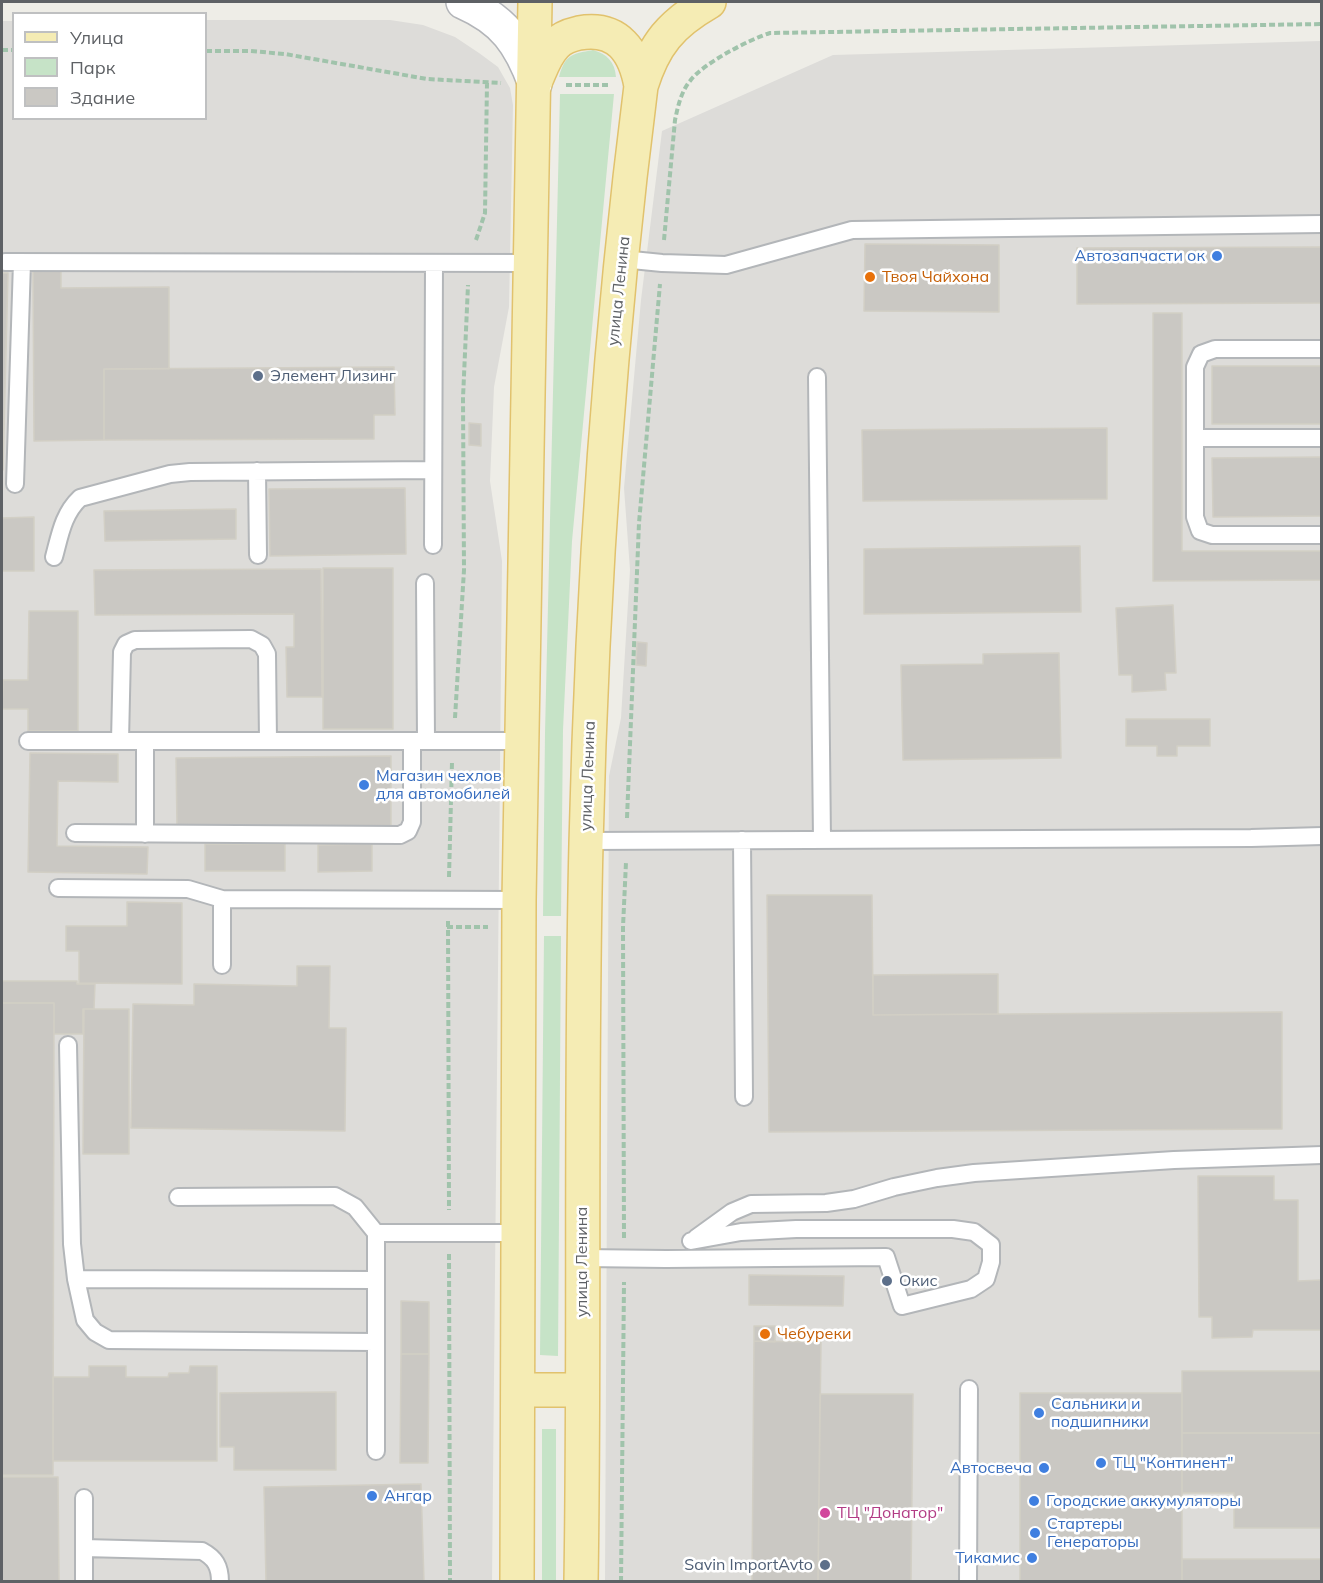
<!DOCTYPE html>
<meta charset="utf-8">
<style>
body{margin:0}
#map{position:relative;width:1323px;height:1583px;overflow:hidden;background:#eeede7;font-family:Mulish,sans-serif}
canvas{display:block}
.frame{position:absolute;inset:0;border:3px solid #5e6165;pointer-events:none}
.legend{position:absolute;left:12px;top:12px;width:195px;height:108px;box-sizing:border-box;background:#fff;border:2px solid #bfc0c1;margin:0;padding:8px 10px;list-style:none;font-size:18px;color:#5e6165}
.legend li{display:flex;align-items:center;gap:12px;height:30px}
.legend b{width:30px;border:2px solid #bfc0c1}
</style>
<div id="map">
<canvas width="1323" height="1583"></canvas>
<div class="frame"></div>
<ul class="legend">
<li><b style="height:8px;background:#f5ecb4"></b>Улица</li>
<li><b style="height:16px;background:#c6e3c7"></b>Парк</li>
<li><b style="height:16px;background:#cac8c3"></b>Здание</li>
</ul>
</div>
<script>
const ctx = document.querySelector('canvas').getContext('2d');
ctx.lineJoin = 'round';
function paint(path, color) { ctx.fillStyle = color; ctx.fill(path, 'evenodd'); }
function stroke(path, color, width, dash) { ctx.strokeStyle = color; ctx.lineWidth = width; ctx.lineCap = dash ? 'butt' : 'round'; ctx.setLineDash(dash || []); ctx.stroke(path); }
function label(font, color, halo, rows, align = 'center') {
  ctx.font = font + ' Mulish,sans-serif'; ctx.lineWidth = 5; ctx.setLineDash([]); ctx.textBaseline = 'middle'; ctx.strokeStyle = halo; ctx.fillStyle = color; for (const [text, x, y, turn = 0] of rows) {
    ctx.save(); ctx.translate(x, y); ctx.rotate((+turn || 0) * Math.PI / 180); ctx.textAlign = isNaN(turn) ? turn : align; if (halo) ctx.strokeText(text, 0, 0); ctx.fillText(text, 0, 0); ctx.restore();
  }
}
paint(new Path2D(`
 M206 20H390L423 25 455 37 479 53 498 67 510 88 513 105 509 307 494 387 490 481 502 561 492 1581H2V21H13L14 118H206Z
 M1321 41V1581L605 1582 609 776 621 718 630 570 624 488 641 300 662 131 833 55Z`), '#dddcd9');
paint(new Path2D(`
 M593 50C607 54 615 62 616 77H559C565 55 571 54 593 50Z
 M560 94H614L572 541 563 730 561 916H543L545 733Z
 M544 936H561L558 1356 540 1355Z
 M542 1429H556V1581H542Z`), '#c6e3c7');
const building = new Path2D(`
 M865 244 999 245V312L864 311Z
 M1322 247V303L1077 304V248Z
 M61 267V288L169 287V369H104V440L34 441 33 268Z
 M2 273H8L3 470H2Z
 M1153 313H1182V551H1322V580L1153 581Z
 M1212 366H1322V424H1212Z
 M394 367 395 415H374V439L104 440V369Z
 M469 423 481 424V446L469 445Z
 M1107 428V499L863 501 862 430Z
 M1322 457V516L1213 517 1212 458Z
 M405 488 406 554 270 556 269 489Z
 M236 509V539L105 541 104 511Z
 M34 517V571H2V518Z
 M1080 546 1081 612 864 614V549Z
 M323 568H393V729H323Z
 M321 569 322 697H287L286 647H294V614L95 615 94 570Z
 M1173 605 1176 673H1165L1166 690 1132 692V675H1119L1116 608Z
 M29 611H78V731H28V709H2L3 680H28Z
 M637 642 647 643 646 666 636 665Z
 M1059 653 1061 758 903 760 901 665 983 664V654Z
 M1126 719H1210V746H1177V756H1157V746H1126Z
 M30 753 118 754V782L58 781 57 846 148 847 147 874 28 872Z
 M391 756V826L177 827 176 758Z
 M205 844H285V871H205Z
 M372 844V871L318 872V845Z
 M767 895H872L873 1015 1282 1012V1129L769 1132Z
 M127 902 182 903V984L79 983V951H66V926H127Z
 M297 966H330L329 1028H346L345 1131 131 1128 133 1004 194 1005V984L297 986Z
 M998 974V1014L873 1015V975Z
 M2 981H77V984H95L94 1009H83V1034H54V1003H2Z
 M2 1003H54L53 1475H2Z
 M84 1009H129V1154H83Z
 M1198 1176H1274V1200H1298V1281L1322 1280V1330H1253L1252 1337 1212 1338V1317H1199Z
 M749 1275 844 1276 843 1306 749 1305Z
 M401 1301 429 1302V1354H401Z
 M754 1326H775V1342L754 1341Z
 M754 1341 821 1342 818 1582H752Z
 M401 1354H429L428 1463H400Z
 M89 1366H126V1377H168L169 1373H189L190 1366H217V1461H53V1377H89Z
 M1182 1371H1322V1433H1182Z
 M336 1392V1470H234V1447H220V1393Z
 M1020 1393H1182V1582H1020Z
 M820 1394H913L911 1582H818Z
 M1182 1433H1322V1528H1234V1493H1182Z
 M2 1477H58L59 1582H2Z
 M421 1484 424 1582H266L264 1487Z
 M1182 1559H1322V1582H1182Z`);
paint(building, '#cac8c3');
stroke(building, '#d2cfc5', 1.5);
const service = new Path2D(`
 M622 259 662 263 726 265 852 230 1322 224
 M5 262 531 263
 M1322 349H1215L1201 354 1195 367V517L1200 531 1212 535H1322
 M817 377 822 840
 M1195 438H1322
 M257 471 258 555
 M15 484 22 262
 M433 545 434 263
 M54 557C60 535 63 514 80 498L170 474 190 472 433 470
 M425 583 426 741
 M28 741H522
 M120 741 122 652 126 644 135 640 251 639 262 645 267 654 268 741
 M75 833 400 835 408 831 412 822V741
 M145 834V741
 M742 840 744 1097
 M586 841 1251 838 1322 836
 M58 888 188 889 222 899 519 900
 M222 899V965
 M68 1045 72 1244 76 1279 85 1320 95 1332 109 1340 376 1342V1233
 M178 1197 335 1196 355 1207 376 1233H518
 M696 1238 732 1212 751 1204 826 1203 854 1199 894 1187 937 1178 974 1173 1174 1160 1322 1155
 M583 1258 666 1259 886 1257 902 1306 971 1289 986 1279 991 1262V1245L974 1232 953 1229H796L741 1232 691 1241
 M76 1279 376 1280
 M376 1451V1342
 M84 1498V1582
 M84 1548 202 1551C215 1558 220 1566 220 1582
 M968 1582 969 1389`);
const secondary = new Path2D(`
 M463 2C504 20 520 43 535 84`);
const primary = new Path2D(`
 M535 82C541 69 545 55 555 45 561 38 570 35 579 33 618 26 635 52 641 86
 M518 1390H582
 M517 1582 519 900 535 2
 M581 1582C585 1336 580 1090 586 844 592 591 609 337 641 86 654 44 671 24 709 2`);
stroke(service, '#b3b6b9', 20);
stroke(secondary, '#b3b5b9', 36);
stroke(primary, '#e1c26d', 36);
stroke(new Path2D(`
 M2 50H14
 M206 51H250L285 54 427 79 501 83
 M566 85H609
 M476 240 485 213 487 83
 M664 240 675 120C678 106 681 92 690 81 702 64 750 39 770 33L1322 24
 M455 718 464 570 463 398 468 285
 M627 818 639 523 660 284
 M449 877 452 762
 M448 921 449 1210
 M447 927H488
 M624 1238 623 927 626 862
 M449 1254 450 1582
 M621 1582 624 1282`), '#a0c3ab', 4, [6, 3]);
stroke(service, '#fff', 16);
stroke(secondary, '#fff', 33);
stroke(primary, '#f5ecb4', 33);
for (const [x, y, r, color] of [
 [1217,256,6,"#3f7fe0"],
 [870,277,6,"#e8710a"],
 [258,376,6,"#5c6f8a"],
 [364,785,6,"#3f7fe0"],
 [887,1281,6,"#5c6f8a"],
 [765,1334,6,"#e8710a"],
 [1039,1413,6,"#3f7fe0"],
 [1101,1463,6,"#3f7fe0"],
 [1044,1468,6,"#3f7fe0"],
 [372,1496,6,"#3f7fe0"],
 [1034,1501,6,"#3f7fe0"],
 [825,1513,6,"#d1479c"],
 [1035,1533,6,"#3f7fe0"],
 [1032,1558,6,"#3f7fe0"],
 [825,1565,6,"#5c6f8a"]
]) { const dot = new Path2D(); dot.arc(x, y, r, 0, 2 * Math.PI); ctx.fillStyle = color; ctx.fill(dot); stroke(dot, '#fff', 2); }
label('16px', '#366cbe', '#fff', [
 ["Автозапчасти ок",1205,256,"right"],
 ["Магазин чехлов",376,776],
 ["для автомобилей",376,794],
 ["Сальники и",1051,1404],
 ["подшипники",1051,1422],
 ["ТЦ \"Континент\"",1113,1463],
 ["Автосвеча",1032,1468,"right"],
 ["Ангар",384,1496],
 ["Городские аккумуляторы",1046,1501],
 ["Стартеры",1047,1524],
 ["Генераторы",1047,1542],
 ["Тикамис",1020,1558,"right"]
], 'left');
label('16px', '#c56008', '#fff', [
 ["Твоя Чайхона",882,277],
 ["Чебуреки",777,1334]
], 'left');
label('16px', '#5e6165', '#fff', [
 ["улица Ленина",619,291,-84],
 ["улица Ленина",588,776,-88],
 ["улица Ленина",582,1262,-90]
]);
label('16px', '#4e5e75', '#fff', [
 ["Элемент Лизинг",270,376],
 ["Окис",899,1281],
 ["Savin ImportAvto",813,1565,"right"]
], 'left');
label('16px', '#b23c85', '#fff', [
 ["ТЦ \"Донатор\"",837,1513]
], 'left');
</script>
